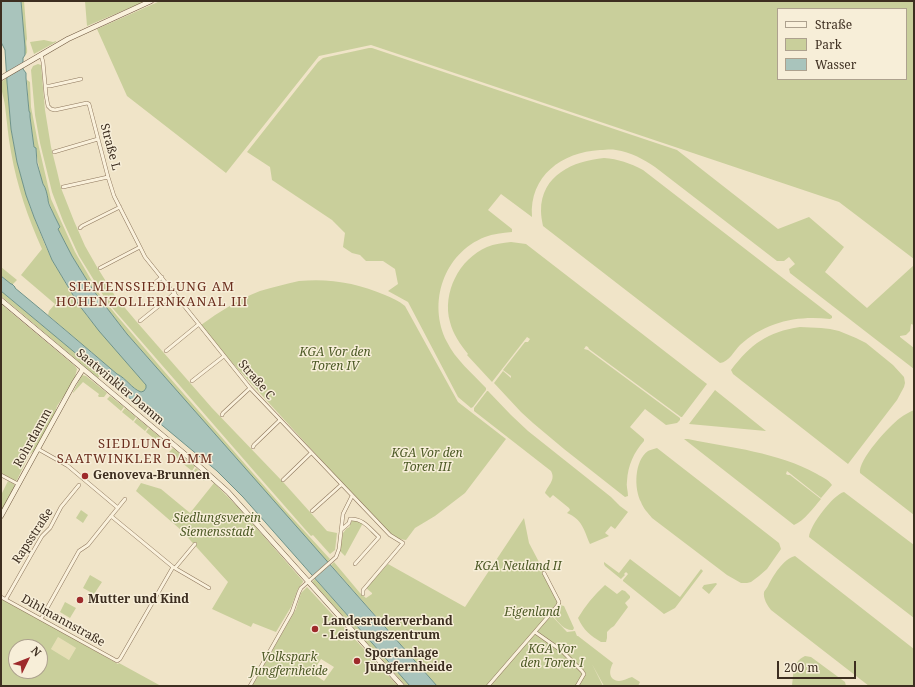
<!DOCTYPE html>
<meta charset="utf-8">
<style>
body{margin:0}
#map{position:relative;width:915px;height:687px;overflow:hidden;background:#f0e4c8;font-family:"Noto Serif",serif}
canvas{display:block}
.frame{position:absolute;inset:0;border:2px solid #3d2e20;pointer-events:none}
.legend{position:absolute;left:777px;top:8px;width:130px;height:72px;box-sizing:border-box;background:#f7eed8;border:1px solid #ada18e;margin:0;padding:5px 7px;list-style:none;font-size:12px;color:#3d2e20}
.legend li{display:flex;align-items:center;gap:8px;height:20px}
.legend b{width:20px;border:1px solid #ada18e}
.north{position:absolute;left:8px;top:639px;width:40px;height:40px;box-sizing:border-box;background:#f7eed8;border:1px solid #ada18e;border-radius:50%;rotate:47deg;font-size:11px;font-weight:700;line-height:16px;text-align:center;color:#3d2e20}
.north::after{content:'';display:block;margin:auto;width:14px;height:18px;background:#9e2a2b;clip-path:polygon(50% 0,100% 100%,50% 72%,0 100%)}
.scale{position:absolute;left:777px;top:661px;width:79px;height:18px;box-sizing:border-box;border:2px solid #3d2e20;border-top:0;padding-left:5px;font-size:12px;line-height:14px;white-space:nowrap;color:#3d2e20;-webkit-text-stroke:3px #f7eed8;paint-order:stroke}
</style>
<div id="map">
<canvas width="915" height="687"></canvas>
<div class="frame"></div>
<ul class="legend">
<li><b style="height:5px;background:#faf1dc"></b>Straße</li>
<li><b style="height:11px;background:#c9cf9b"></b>Park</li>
<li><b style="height:11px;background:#a9c4bc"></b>Wasser</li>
</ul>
<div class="north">N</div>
<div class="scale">200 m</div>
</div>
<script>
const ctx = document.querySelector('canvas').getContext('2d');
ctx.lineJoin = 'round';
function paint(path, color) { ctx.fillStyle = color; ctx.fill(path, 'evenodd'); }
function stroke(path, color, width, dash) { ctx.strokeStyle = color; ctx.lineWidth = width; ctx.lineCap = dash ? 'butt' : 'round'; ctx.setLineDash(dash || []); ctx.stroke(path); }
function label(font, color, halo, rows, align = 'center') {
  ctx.font = font + ' "Noto Serif",serif'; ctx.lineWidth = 3; ctx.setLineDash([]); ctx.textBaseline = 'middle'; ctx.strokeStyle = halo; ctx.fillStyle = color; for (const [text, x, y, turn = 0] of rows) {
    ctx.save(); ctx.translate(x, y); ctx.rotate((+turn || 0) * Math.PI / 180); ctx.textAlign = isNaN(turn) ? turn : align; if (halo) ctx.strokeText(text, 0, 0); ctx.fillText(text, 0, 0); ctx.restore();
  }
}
paint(new Path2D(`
 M58 637 76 648 69 660 51 649Z`), '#e6deb5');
paint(new Path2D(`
 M21 1H24L27 39C25 44 28 48 27 53L25 55Z
 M85 1H146L87 26Z
 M160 1H914V259L839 202 371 45 319 56 226 173 127 96 97 29ZM778 9H906V79H778Z
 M44 40 53 42 56 41V42L34 54 30 42Z
 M369 48H372L677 150 778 229 809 217 844 247 825 272 867 308 914 265V325L911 324 910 331 906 335 900 336V337L914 348V369L790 273 789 269 795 264 789 257 784 261H777L655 167C643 159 631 152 616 150 610 149 606 150 600 150 562 152 529 176 532 217L501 194 488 210 512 229V232C502 233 493 234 485 237 444 253 427 303 447 342 455 359 473 374 486 388V390L473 407 471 408 458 397 408 302 388 291 398 284 395 269 383 261H366L360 255 352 253 343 247 345 233 332 220 272 180 270 167 247 152 318 62 323 58Z
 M38 64 41 65 45 110 51 147 57 171 61 188 74 221 85 246 97 267 115 296 136 321 212 408 284 483 327 531 337 533 335 550 330 554 313 535 311 536 254 471 108 303 79 256 63 221 52 192 40 143 35 115 31 70 33 66Z
 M7 78 11 129 17 162 30 207 45 245 52 260 69 289 87 316 146 385V388L144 391 140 392C131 387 126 378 117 374L48 315 49 311 55 304 21 275 42 249C28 218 17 186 11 152 8 137 7 121 5 106 4 97 1 92 1 82Z
 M27 80 30 82 31 107 38 143 51 199 75 252 100 295 118 317 163 370 286 511 330 559 327 562 127 334 93 290 72 256 58 229 60 227 54 215 48 200 47 194 45 192C45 186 42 182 41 177 39 167 37 158 36 149L34 147 30 117V114L29 112Z
 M604 158C618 159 630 163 643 170L832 316V318L830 319C797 315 765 322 740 345 734 351 729 362 720 363L543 226C542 221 541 216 541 211 541 175 573 161 604 158Z
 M511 242 526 244 707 384 682 417H681L589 349 588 347 586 346 584 349 588 350 680 418V420L677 423 666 425 645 409 630 427 644 439V441C634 452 628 465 627 481 626 486 628 491 628 496L625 497 564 449 533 423 521 412 494 383 503 371 511 378V376L503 370 525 342H528L530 339 527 337 492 382 467 355 468 354C460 344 453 334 450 322 442 293 459 259 487 247 494 244 503 243 511 242Z
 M1 267 17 280 13 284H11L1 276Z
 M299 281C329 278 358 283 385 295 392 298 399 301 405 306L458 402 506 439 465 493 435 516 415 528 406 540 399 539 387 531 355 497 225 355 201 325C219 312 239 299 260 291 273 287 286 284 299 281Z
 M1 291 101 374 98 378 92 373 1 296Z
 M1 304 75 366 77 369 75 377 66 393 57 406 55 413 35 450 29 455 17 480 15 481 1 473Z
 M800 327 821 328 830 329 839 331 856 338 866 343 893 365 904 377 905 383 904 387 897 400 848 464 733 374 731 370C751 344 767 332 800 327Z
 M82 375 86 376 107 393 104 397H99L98 396 99 394 83 382 73 393V392Z
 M715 390 766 431 689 424Z
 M487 391H488L511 415 528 431 611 497 620 506 628 512 615 529 611 526 605 533 609 536 590 544C584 530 582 519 567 513L570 510 569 508 553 495 550 498 545 493C548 485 556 480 551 471L474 411V408Z
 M110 396 124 407 121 411 107 399Z
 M125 408 136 417 133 421 122 412Z
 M914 410V515L860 473C858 460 889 426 900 418 904 415 909 412 914 410Z
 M137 418 148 427 145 431 134 422Z
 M149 428 160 437 157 441 146 432Z
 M684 439H688C732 448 777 452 817 474 822 477 829 480 832 485L821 498 787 471 786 474 788 475H790L821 499C814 507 804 521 794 525Z
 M173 448 184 457 180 461 169 452Z
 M657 448 779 543 781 549 767 569 759 576 751 582 747 583H741L727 575 652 518C648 513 643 508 641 502 634 489 634 461 648 451 650 450 654 449 657 448Z
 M184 458 195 466 192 471 181 462Z
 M196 468 207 477 204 481 193 472Z
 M8 481 14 484 15 487 1 512V495Z
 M141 483 161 489 190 513 214 483 238 507 303 581V582L298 589 291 607 276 632 253 623 251 627 212 609 228 582 181 530 136 491Z
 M844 492 914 545V618L809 537C810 525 833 495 844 492Z
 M81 510 88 515 83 523 76 518Z
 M524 518 529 543 561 604 551 615 567 632 575 631 577 636H578L613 663C609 670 608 680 619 681 623 681 628 678 632 677L640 682 638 686H604L592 664 603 686H437L331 565 334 562 360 593 366 598 372 594V593L366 588 388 564 465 607Z
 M355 520 363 523 345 556 340 551 343 533 347 528H348L350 526V525L352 521Z
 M795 556 914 649V686H869L771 610C767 605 763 598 764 592 765 590 767 588 768 586 773 576 783 559 795 556Z
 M630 559 680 597 701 569 703 571 675 608 664 614 623 581V580L628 574 626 572 624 574 625 575 621 579 605 566 604 564V562L619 573Z
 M90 575 102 582 94 594 83 588Z
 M315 579 410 686H406L312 582Z
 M716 583 717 584 709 594 702 588 704 585Z
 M605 585 617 594 622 590 625 591 630 596V598L625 603 628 607 614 626 611 628 607 632V638L606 642H601C590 635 584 631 578 618 585 606 594 595 605 585Z
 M307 587 398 686H252L296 609 301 593ZM321 659 334 667 324 681 312 673Z
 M1 597 118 664 119 663 161 686H1ZM58 637 76 648 69 660 51 649ZM16 647H40V671H16Z
 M65 602 76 608 70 618 60 612Z
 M560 605 564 606 574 628 573 630C565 631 559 623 554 617L555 611Z
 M805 656 811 657 845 682 846 686H792C794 673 792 662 805 656Z`), '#c9cf9b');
const water = new Path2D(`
 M1 1H21L25 47V55L23 58V69L26 73V78L29 111 30 113V117L34 147 36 148 37 163 43 184C46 188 47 194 48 199 48 204 52 210 54 215L60 227 58 229 72 256 93 290 127 334 437 686H410L243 497 217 471 1 291V276L11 284H12L15 287V288C49 316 83 345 117 374 126 378 132 389 141 392L144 391 146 388V385L99 331 79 305 52 260 34 217 26 195 17 162 11 129 7 82 5 50 1 42Z`);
paint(water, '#a9c4bc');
stroke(water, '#6f938a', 1);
const minor = new Path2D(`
 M41 55 43 62 46 95 48 106 51 109 55 110 87 103 89 104 108 177 114 196 140 247 145 257 250 388 390 535 403 543 363 590V594
 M45 86H50L81 79
 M54 152 98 139
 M63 187 108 177
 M80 228 82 226 120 207
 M100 268 140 247
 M152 285 162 277
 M140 321 175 293
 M166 351 199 324
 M192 381 224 356
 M222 415 223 413 250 388
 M253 447 254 445 280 420
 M38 449 68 466 118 508
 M1 475 18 484
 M283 480 311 453
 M312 511 341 485
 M111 516 173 567 209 588
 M350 519C363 518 370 529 379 537L355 564
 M341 530 349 523 350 519
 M175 568 195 544
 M1 597 117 661 120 659 173 567
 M6 599 35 548 42 536 50 528 61 507 79 485
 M41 619 79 551 88 545 108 520 125 499
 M535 632 562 651 582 671 584 674 577 686
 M250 686 292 612 299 592 301 588 336 557 339 549 343 514 352 496
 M488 686 558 605 559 602 544 573`);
const secondary = new Path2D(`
 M1 78 68 39 151 1
 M1 300 199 466 228 492 402 686
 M1 516 74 383 83 369`);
stroke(minor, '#8d765c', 4);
stroke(secondary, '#6f573f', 5.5);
stroke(minor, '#faf1dc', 3);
stroke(secondary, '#faf1dc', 4.5);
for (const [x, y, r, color] of [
 [85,476,4,"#9e2a2b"],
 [80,600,4,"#9e2a2b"],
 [315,629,4,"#9e2a2b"],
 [357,661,4,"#9e2a2b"]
]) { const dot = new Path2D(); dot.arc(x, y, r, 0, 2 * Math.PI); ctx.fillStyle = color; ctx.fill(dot); stroke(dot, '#f7eed8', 1.5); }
label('12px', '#3d2e20', '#f7eed8', [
 ["Straße L",110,147,75],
 ["Straße C",256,380,49],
 ["Saatwinkler Damm",120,387,40],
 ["Rohrdamm",33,438,-61],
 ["Rapsstraße",33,536,-57],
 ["Dihlmannstraße",63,621,29]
]);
label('italic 12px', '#4d5a26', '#f7eed8', [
 ["KGA Vor den",335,353],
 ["Toren IV",335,367],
 ["KGA Vor den",427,454],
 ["Toren III",427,468],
 ["Siedlungsverein",217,519],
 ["Siemensstadt",217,533],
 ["KGA Neuland II",518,567],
 ["Eigenland",532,613],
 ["KGA Vor",552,650],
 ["den Toren I",552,664],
 ["Volkspark",289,658],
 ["Jungfernheide",289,672]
]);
label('bold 12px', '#3d2e20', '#f7eed8', [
 ["Genoveva-Brunnen",93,476],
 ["Mutter und Kind",88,600],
 ["Landesruderverband",323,622],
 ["- Leistungszentrum",323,636],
 ["Sportanlage",365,654],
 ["Jungfernheide",365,668]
], 'left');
ctx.letterSpacing = '1px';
label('13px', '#6b2e1e', '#f7eed8', [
 ["SIEMENSSIEDLUNG AM",152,287],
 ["HOHENZOLLERNKANAL III",152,302],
 ["SIEDLUNG",135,444],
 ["SAATWINKLER DAMM",135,459]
]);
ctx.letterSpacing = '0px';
</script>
